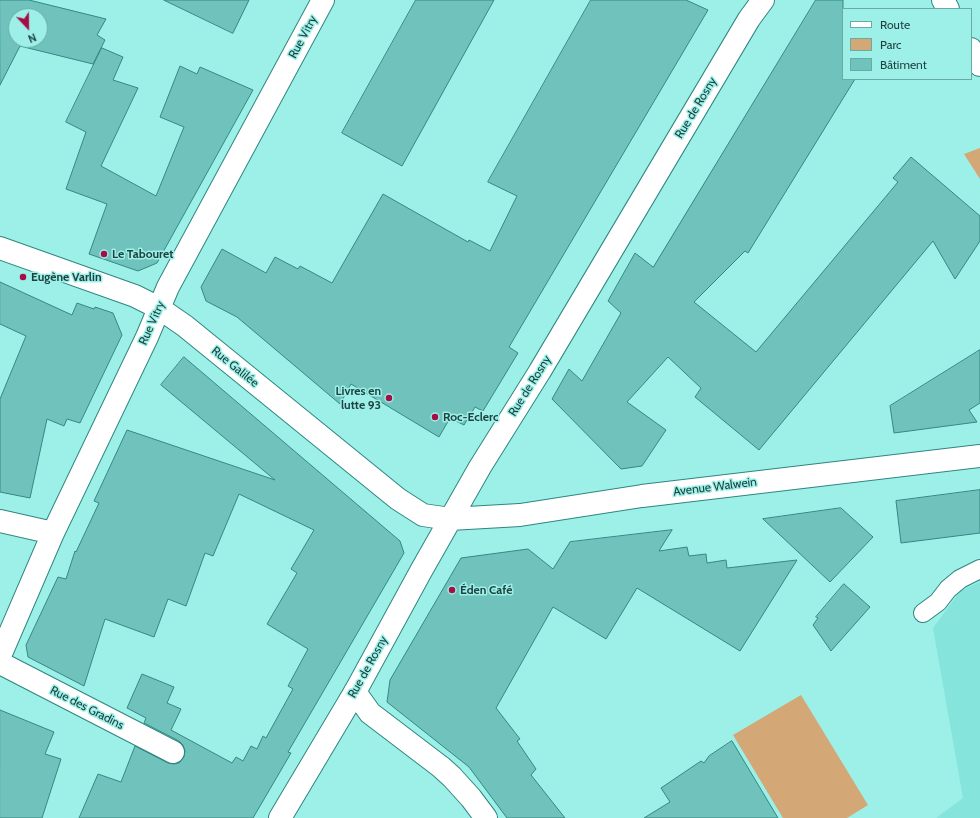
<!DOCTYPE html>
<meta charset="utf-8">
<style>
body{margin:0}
#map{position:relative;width:980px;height:818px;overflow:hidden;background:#9cf0e8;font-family:Cabin,sans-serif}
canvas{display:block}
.legend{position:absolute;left:842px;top:8px;width:130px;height:72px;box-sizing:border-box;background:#9cf0e8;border:1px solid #6aaaa5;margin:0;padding:5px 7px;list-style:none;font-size:12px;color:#1f4240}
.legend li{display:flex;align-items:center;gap:8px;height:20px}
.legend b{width:20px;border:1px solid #6aaaa5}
.north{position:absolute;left:8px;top:8px;width:40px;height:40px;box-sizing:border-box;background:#9cf0e8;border:1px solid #6aaaa5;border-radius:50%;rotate:158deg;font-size:11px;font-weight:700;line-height:16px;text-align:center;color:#1f4240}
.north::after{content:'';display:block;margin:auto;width:14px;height:18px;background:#a50d45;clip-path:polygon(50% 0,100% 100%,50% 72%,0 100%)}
</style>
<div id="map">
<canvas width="980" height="818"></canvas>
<ul class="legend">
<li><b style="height:5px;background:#fff"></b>Route</li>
<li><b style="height:11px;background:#d3a776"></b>Parc</li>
<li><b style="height:11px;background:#70c3bc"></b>Bâtiment</li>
</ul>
<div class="north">N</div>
</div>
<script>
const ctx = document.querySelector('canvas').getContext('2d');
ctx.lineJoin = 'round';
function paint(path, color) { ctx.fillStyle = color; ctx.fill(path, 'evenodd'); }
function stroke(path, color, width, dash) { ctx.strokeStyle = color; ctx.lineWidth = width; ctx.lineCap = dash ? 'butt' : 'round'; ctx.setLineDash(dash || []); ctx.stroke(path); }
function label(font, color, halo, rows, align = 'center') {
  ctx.font = font + ' Cabin,sans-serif'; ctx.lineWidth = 3; ctx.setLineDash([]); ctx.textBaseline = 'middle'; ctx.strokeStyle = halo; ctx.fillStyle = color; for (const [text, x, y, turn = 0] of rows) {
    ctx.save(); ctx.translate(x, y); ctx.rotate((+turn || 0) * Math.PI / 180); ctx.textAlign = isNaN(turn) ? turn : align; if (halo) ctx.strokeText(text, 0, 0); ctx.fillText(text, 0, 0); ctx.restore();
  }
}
paint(new Path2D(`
 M980 582V818H936L963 798 933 628 961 590Z`), '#85e4dc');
paint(new Path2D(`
 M980 148V179L964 154Z
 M801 695 868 805 847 818H783L733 735Z`), '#d3a776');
const building = new Path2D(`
 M0 0H29L106 19 97 35 105 40 93 64 20 46 0 85ZM16 16H40V40H16Z
 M164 0H249L233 33Z
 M416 0H494L402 166 342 133Z
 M591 0H686L708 10 509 347 518 353 483 411 475 407 464 425 450 418 439 437 351 384 340 404 237 317 206 301 201 287 222 249 266 273 275 257 298 269 300 266 332 283 383 194 468 242 469 240 490 251 517 196 488 182Z
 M816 0H843V79H855L748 253 745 251 694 302 756 352 898 182 893 178 911 157 980 216V241L955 279 933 241 759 450 695 397 701 388 668 357 627 402 666 430 642 466 621 469 552 399 569 369 582 381 621 313 608 301 635 253 653 267Z
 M102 48 123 57 113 80 138 88 101 166 156 196 184 127 160 117 180 66 197 74 200 67 253 90 157 263 138 271 89 254 107 204 66 189 86 132 66 122Z
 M0 282 72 315 77 303 94 309 95 307 113 313 122 335 80 423 67 419 64 426 47 419 30 498 0 492V399L26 336 0 324Z
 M980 350V403L969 410 977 422 894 433 890 406Z
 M184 357 400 541 404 553 288 752 291 753 253 818H79L98 774 121 782 135 746 168 763 174 764 179 763 184 757 185 751 183 745 179 741 144 723 146 718 127 708 142 674 174 687 167 703 181 709 171 730 232 763 236 757 243 761 251 746 257 749 263 736 266 738 293 689 288 686 308 649 267 624 297 573 291 569 314 530 239 494 213 556 205 553 186 606 168 599 154 637 105 619 84 686 28 657 26 645 58 577 66 579 75 551 76 552 99 503 94 501 127 430 275 480 161 385Z
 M980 490V533L901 543 896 501Z
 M841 508 873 537 830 582 763 519Z
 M672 530 659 551 687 547 689 556 706 554 707 563 726 560 727 568 797 560 740 651 637 588 606 639 553 607 496 708 520 739 517 741 536 769 531 775 565 818H507L469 767 387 702 390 680 461 558 528 549 553 569 570 542Z
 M844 584 870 607 831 651 813 625 818 618 816 617Z
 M0 710 54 732 45 754 61 759 42 818H0Z
 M732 741 778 818H644L670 802 661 788 701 761 704 763 709 756Z`);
paint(building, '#70c3bc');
stroke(building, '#328983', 1);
const lane = new Path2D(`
 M923 613 938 602 948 589 960 579 980 569`);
const street = new Path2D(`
 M943 0 948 9
 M971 49 980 65
 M0 248 135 296 159 308 185 326 398 499 423 515 450 519
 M0 521 53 533
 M0 656 53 533 147 337 168 287 323 0
 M0 663 173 752
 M355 692 370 713 441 767 452 777 471 798 486 818`);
const secondary = new Path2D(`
 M450 519 520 515 642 496 980 456
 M280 818 355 692 421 571 480 467 540 371 749 19 763 0`);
stroke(lane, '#2f8680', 20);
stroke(street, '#2f8680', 24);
stroke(secondary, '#2f8680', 24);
stroke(lane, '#fff', 18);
stroke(street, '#fff', 22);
stroke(secondary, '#fff', 22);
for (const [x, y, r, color] of [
 [104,254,4,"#a50d45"],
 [23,277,4,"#a50d45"],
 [389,398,4,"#a50d45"],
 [435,417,4,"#a50d45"],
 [452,590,4,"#a50d45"]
]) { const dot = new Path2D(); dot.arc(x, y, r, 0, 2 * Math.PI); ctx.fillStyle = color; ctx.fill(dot); stroke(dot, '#9cf0e8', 1.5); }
label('12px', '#1f4240', '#9cf0e8', [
 ["Rue Vitry",303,37,-62],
 ["Rue de Rosny",696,108,-59],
 ["Rue Vitry",152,323,-66],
 ["Rue Galilée",235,367,39],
 ["Rue de Rosny",530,386,-58],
 ["Avenue Walwein",715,487,-7],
 ["Rue de Rosny",368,667,-61],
 ["Rue des Gradins",87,708,27]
]);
label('bold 12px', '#1f4240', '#9cf0e8', [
 ["Le Tabouret",112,254],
 ["Eugène Varlin",31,277],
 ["Livres en",381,391,"right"],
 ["lutte 93",381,405,"right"],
 ["Roc-Eclerc",443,417],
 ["Éden Café",460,590]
], 'left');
</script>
